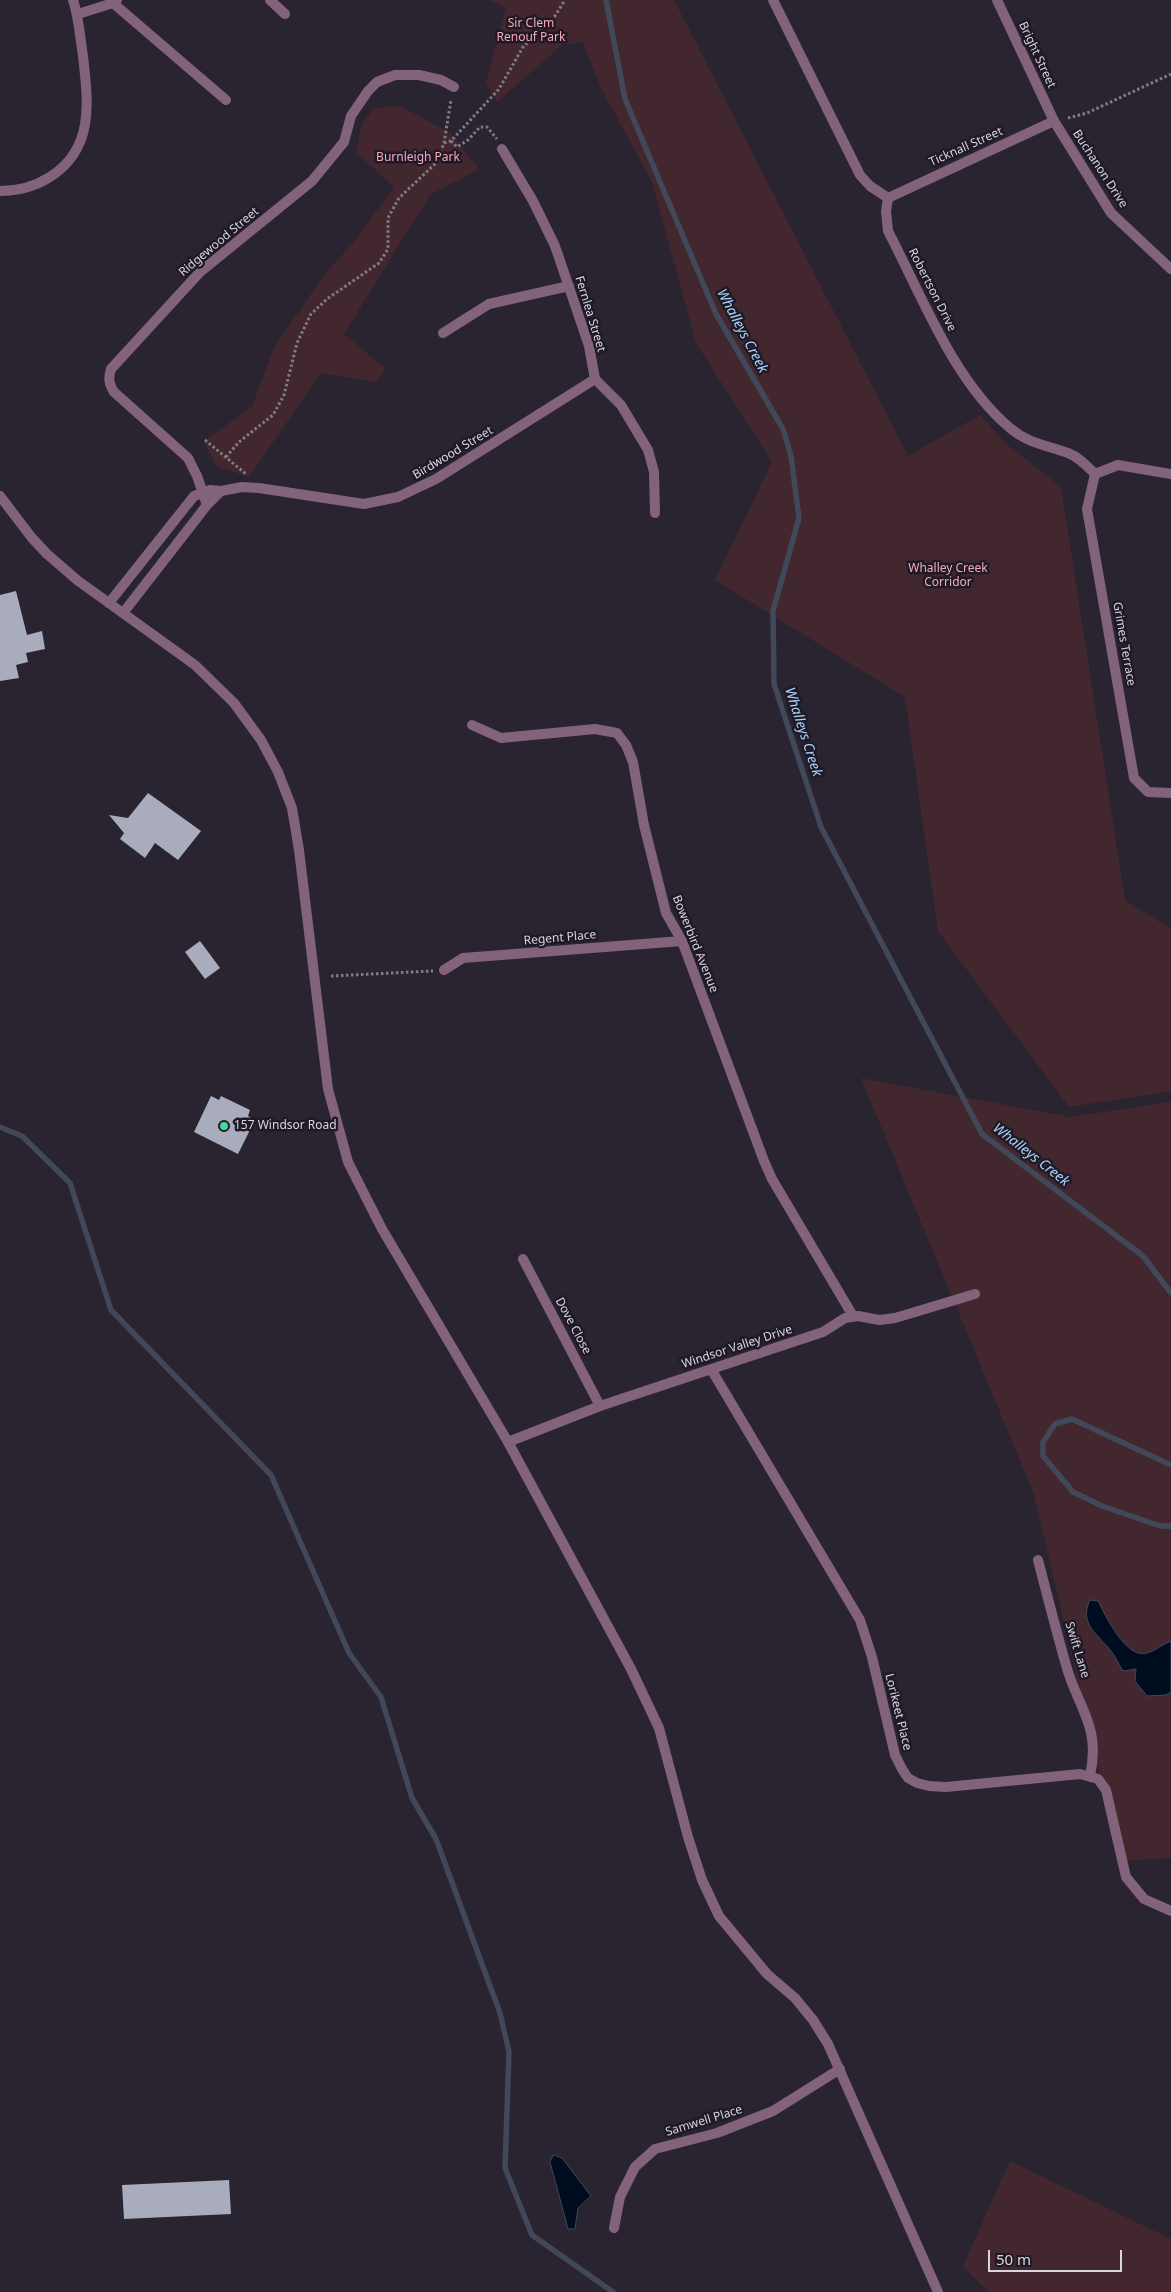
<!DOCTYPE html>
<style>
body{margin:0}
#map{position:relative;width:1171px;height:2292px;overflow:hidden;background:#292430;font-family:"Noto Sans",sans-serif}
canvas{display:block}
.scale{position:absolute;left:988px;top:2250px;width:134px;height:22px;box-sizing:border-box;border:2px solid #d9d5dd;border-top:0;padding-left:6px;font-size:15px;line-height:18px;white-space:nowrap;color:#d9d5dd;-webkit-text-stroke:4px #201a26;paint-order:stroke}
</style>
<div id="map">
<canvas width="1171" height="2292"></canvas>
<div class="scale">50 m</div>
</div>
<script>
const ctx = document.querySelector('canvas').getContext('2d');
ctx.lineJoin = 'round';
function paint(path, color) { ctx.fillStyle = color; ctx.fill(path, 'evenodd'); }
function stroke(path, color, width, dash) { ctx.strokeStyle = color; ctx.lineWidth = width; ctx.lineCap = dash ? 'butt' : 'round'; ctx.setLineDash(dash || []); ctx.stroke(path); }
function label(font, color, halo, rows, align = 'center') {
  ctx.font = font + ' "Noto Sans",sans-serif'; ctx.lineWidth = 5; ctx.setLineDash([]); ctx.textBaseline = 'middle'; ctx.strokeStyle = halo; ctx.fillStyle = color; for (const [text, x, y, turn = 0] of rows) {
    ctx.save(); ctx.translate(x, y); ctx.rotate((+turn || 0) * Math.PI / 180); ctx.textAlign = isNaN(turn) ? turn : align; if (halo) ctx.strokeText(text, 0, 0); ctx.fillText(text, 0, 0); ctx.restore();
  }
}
paint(new Path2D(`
 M490 0H674L908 456 980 415 1005 443 1061 487 1125 900 1171 929V1091L1069 1107 938 931 905 697 715 580 772 462 696 343 652 182 601 88 583 42 562 45 497 102 486 83 506 8Z
 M400 106 449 132 479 169 430 195 344 334 386 369 376 382 321 373 249 477 216 466 204 441 252 407 273 349 324 275 353 243 394 187 356 152 362 124 374 108Z
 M861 1078 1070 1117 1171 1102V1858L1120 1861 1034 1494Z
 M1010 2161 1171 2239V2292H989L963 2266Z`), '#42282e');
const water = new Path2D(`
 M1090 1600 1098 1601C1106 1616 1127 1663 1150 1652 1158 1649 1163 1644 1171 1641V1692L1166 1695 1147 1696 1135 1681 1136 1669 1123 1671C1119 1665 1116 1657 1111 1651 1099 1635 1078 1624 1090 1600Z
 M554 2155 562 2158 591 2196 578 2208 575 2229H568L550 2162Z`);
paint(water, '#000c20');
stroke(water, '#414859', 1);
stroke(new Path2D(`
 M606 0 625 99 716 314 783 429 791 456 799 518 773 611 774 684 821 827 982 1134 1143 1256 1171 1293
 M0 1127 22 1136 70 1183 111 1310 271 1475 349 1653 381 1697 412 1798 436 1839 500 2013 509 2052 505 2168 532 2235 613 2292
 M1171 1465 1072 1419 1055 1424 1043 1442V1456L1073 1492 1102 1506 1160 1526H1171`), '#414859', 5.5);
paint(new Path2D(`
 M16 591 27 635 42 631 45 649 26 653 28 662 16 665 19 678 0 681V595Z
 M148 793 201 831 178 860 155 843 145 858 120 839 124 833 109 815 128 818Z
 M200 941 220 968 205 979 185 952Z
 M211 1096 219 1100 221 1096 250 1110 248 1116 255 1120 238 1154 194 1132Z
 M229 2180 231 2214 124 2219 122 2185Z`), '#a9acbc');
stroke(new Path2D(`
 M1068 118 1087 113 1171 74
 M451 141 457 147 468 140 480 127H487L497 139
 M444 143 451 141 499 89 523 47 553 19 565 0
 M205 440 246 474
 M226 457 239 442 273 415 284 395 297 343 311 314 327 299 379 263 388 249V218L399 198 437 162 444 143 451 100
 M331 976 433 971`), '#807c86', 3, [2.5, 2.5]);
stroke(new Path2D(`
 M270 0 285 14
 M113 3 226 100
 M78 14 113 3 117 0
 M523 1259 600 1406
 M1038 1560C1047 1595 1056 1630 1066 1665 1078 1709 1101 1725 1090 1776`), '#83637c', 10);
stroke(new Path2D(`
 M773 0 860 175 870 186 888 198 886 211 888 231C922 296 953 380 1010 428 1029 444 1046 445 1068 453 1079 457 1087 466 1095 474L1118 465 1171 474
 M997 0 1054 121 1111 213 1171 269
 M502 149 533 201 555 246 589 346 595 379 621 405 648 450 654 472 655 513
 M0 191C19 191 34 187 50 177 95 148 88 102 83 56 80 37 79 18 73 0
 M888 198 1054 121
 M443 333 489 304 569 286
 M1095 474 1087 509 1134 778 1148 792 1171 793
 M207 505 197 476 188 458 114 392C109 384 108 378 111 369L200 272 312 181 344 142 351 116 368 91 377 82 395 75H419L441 80 454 87
 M109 603 194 496 210 490 221 491
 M123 613 207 505 221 491 242 487 259 488 364 504 398 497 436 479 595 379
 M472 725 501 738 595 729 617 733 626 745 633 762 644 825 666 913 682 941 764 1161 772 1179 853 1316
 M444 970 463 958 682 941
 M711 1369 860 1620 872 1657 895 1755 902 1769 908 1778 917 1783 929 1786 946 1787 1080 1774 1098 1779 1106 1790 1126 1877 1144 1899 1171 1911
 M508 1442 600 1406 823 1332 845 1318 858 1316 879 1320 895 1318 975 1294
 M614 2228 620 2197 635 2167 655 2149 717 2133 773 2111 840 2069`), '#83637c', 10);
stroke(new Path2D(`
 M0 496 32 538 47 554 77 580 195 665 234 703 261 740 278 772 292 808 299 850 328 1089 348 1162 382 1229 508 1442 631 1669 659 1728 688 1837 702 1880 719 1916 767 1974 795 1998 813 2020 828 2044 938 2292`), '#83637c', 10);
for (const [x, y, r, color] of [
 [224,1126,5,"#4cd39b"]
]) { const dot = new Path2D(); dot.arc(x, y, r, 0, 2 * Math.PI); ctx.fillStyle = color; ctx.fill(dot); stroke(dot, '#201a26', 2); }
label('12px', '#f6a9bb', '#201a26', [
 ["Sir Clem",531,24],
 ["Renouf Park",531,38],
 ["Burnleigh Park",418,158],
 ["Whalley Creek",948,569],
 ["Corridor",948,583]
]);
label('12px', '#d9d5dd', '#201a26', [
 ["Bright Street",1037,55,65],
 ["Ticknall Street",966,147,-24],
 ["Buchanon Drive",1100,169,57],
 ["Ridgewood Street",219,242,-40],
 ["Robertson Drive",932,290,63],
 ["Fernlea Street",590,314,73],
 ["Birdwood Street",453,453,-31],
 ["Grimes Terrace",1124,644,80],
 ["Regent Place",560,938,-5],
 ["Bowerbird Avenue",695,944,68],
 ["Dove Close",573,1326,62],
 ["Windsor Valley Drive",737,1347,-18],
 ["Swift Lane",1077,1650,73],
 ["Lorikeet Place",898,1712,76],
 ["Samwell Place",704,2121,-17]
]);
label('12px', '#d9d5dd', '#201a26', [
 ["157 Windsor Road",234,1126]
], 'left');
label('italic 14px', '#a8d3fd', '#201a26', [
 ["Whalleys Creek",742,331,62],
 ["Whalleys Creek",803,732,72],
 ["Whalleys Creek",1031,1155,38]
]);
</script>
